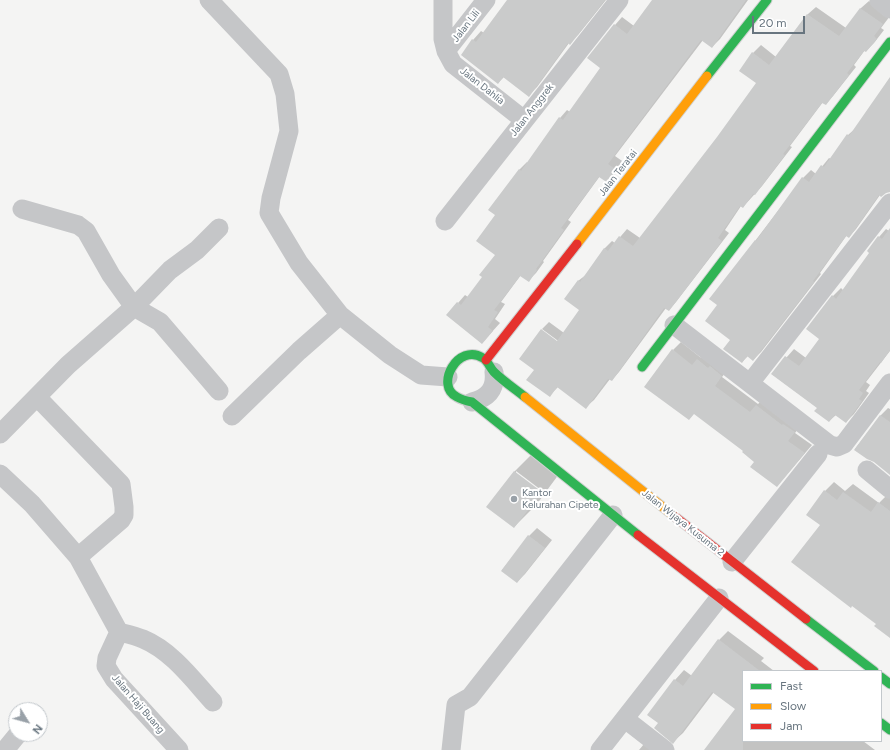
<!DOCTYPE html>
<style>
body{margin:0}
#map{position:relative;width:890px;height:750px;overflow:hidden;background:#f4f4f3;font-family:Figtree,sans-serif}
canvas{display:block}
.legend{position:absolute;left:742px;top:670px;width:140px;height:72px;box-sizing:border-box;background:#fff;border:1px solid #c3c8cc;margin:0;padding:5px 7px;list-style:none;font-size:12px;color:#68757f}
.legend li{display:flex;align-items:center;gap:8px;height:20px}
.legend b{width:20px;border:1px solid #c3c8cc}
.north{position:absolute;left:8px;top:702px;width:40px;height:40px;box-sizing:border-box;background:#fff;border:1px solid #c3c8cc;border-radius:50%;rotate:127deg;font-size:11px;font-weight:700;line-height:16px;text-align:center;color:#68757f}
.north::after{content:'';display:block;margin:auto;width:14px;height:18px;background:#99a1a8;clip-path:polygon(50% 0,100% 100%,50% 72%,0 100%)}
.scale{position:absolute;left:752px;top:16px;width:53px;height:18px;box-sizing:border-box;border:2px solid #68757f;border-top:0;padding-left:5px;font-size:12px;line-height:14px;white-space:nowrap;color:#68757f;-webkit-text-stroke:3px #fff;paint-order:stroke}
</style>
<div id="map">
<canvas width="890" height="750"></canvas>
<ul class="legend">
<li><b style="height:5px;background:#30b455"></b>Fast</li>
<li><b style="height:5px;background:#ff9f0a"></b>Slow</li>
<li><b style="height:5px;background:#e5322d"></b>Jam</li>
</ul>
<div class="north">N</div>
<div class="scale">20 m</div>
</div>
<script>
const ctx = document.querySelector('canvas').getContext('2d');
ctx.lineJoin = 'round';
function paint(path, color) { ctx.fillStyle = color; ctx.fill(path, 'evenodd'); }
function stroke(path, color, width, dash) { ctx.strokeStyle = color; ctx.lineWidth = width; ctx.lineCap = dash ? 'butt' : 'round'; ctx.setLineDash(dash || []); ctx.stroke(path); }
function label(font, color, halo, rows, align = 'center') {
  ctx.font = font + ' Figtree,sans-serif'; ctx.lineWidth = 4; ctx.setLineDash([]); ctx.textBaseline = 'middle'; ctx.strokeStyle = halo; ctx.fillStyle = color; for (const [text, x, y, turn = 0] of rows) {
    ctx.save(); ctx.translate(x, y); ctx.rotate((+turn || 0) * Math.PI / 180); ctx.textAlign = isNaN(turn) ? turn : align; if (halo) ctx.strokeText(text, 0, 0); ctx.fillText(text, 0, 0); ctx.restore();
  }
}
paint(new Path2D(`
 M509 0H606L578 35 569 43 537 87 529 95 504 77 498 83 462 55 473 40 481 31 484 33Z
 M653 0H748L720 39 712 47 703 40 615 156 625 163 608 182 600 176 568 220 571 222 543 261 544 262 536 273 528 281 521 275 501 302 505 304 495 319 500 323 482 343 458 303 465 295 468 297 483 277 496 255 497 215 519 170 527 162 528 163 560 118 567 110 570 112 602 68 615 25 622 17 634 26Z
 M869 1 890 16 881 28 884 30 874 43 866 51 865 50 854 65 856 67 833 96 826 104 823 102 790 146 792 147 762 186 743 207 741 206 725 230 729 233 676 302 669 310 666 308 619 372 612 380 610 379 594 400 586 407 558 387 549 396 561 343 542 329 549 322 564 333 580 310 578 281 587 274 604 249 612 241 615 243 627 229 640 238 718 137 757 83 753 53 761 45 776 57 808 14 816 7 846 28 861 8Z
 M890 78V191L880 195 856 229 849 237 847 235 820 273 821 274 761 352 753 360 748 356 742 362 718 305 755 241 803 178 811 170 816 174 829 158 831 159 848 135 857 127Z
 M886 229 889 231 890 230V351L866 382 870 385 866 391 869 393 854 414 846 422 836 415 829 421 818 408 772 374 794 349 806 358 821 339 833 296 841 288 844 291 871 253 879 237Z
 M681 342 700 357 729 368 722 377 758 404 764 398 802 424 795 433 812 445 777 486 756 462 744 451 673 350Z
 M888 408 890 409V473L874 461 855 449 881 415Z
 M536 450 562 470 545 493 516 471V473L544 495 535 506 514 527 487 507 515 471Z
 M834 482 845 491 853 484 879 503 888 494 890 496V637L877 624 821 525 825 491Z
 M537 528 552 540 525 574 517 582 502 570 529 536Z
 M728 631 764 658 761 661 774 671H743V741H863L875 750H706L737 709 714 692 683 733 673 742 659 723 648 715 675 680 684 670 692 676 719 640Z
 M649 738 665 750H639Z`), '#0003');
paint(new Path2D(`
 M507 0H605L570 45 568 43 529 97 503 77 498 84 461 55 472 39 476 42Z
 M652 0H746L712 48 701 40 608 164 618 171 608 183 599 177 561 228 564 230 536 269 537 270 529 282 520 276 494 310 498 312 488 327 493 331 482 344 446 315 457 302 461 305 482 277 479 275 495 255 476 241 495 215 488 210 519 169 521 171 559 117 563 120 600 68 587 58 614 24 627 34Z
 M860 8 883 24 874 36 877 39 866 52 864 51 847 73 849 75 826 105 822 103 783 154 785 155 755 195 753 194 743 208 740 206 718 238 722 241 669 311 664 308 612 381 608 379 586 409 557 387 550 397 526 380 534 370 519 359 541 329 557 341 579 310 564 299 578 280 580 282 604 248 608 251 619 236 633 246 717 137 756 83 739 71 752 52 769 65 807 14 839 36Z
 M890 77V192L886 193 881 197 879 195 849 238 846 236 813 281 814 282 753 361 747 356 742 363 723 349 730 340 705 321 717 305 709 299 755 240 756 241 802 177 809 182 821 165 824 167 847 134 849 136Z
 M890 228V350L881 363 880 362 859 390 863 393 859 399 862 401 846 423 835 415 829 422 814 411 817 408 771 374 785 356 799 366 819 339 806 329 832 295 836 299 869 253 867 251 878 236 882 239Z
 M672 349 692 365 697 359 708 368 710 366 722 376 715 386 750 412 756 405 782 425 783 424 795 432 788 441 805 453 777 487 750 467 754 462 742 452 743 451 694 414 689 420 644 387Z
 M880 415 890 422V475L874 462 867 459 854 450Z
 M514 471 542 492 514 528 486 507Z
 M824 490 837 500 843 492 871 512 878 502 890 511V638L874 626 876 624 852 606 851 608 791 562 820 525 806 515Z
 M528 535 545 548 517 583 501 571Z
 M718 639 760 671H743V750H704L735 709 712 692 673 744 654 728 658 723 647 715 674 679 683 686Z`), '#cacbcb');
const fast = new Path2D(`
 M707 76 767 0
 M642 367 890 42
 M525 397C515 389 503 381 494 372 490 368 488 361 483 358 458 342 434 386 457 397 462 400 467 401 472 402L638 535
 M806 619 874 671
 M881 677 890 684
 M881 723 890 730`);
const slow = new Path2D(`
 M577 244 707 76
 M525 397 674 516`);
const jam = new Path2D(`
 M486 360 577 244
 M674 516 806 619
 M638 535 814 671`);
stroke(fast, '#d0d1d1', 11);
stroke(slow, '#d0d1d1', 11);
stroke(jam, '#d0d1d1', 11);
stroke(new Path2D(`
 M209 0 279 74 285 94 289 131 271 198 269 213 299 263 340 315
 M443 0V39L446 51 453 64 524 120
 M879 0 890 9
 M446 51 486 0
 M22 209 78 225 86 231 111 275 134 307 160 322 219 391
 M445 221 619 0
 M674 325 830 445 837 447 844 444 890 383
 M750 383 890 203
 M37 397 121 484 124 507V515L121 520 78 557
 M472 402C488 398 496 389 494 372
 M232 416 299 351 340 315 390 355 421 375 448 377
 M0 434 68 365 134 307 170 270 197 250 219 228
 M867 470 890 489
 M0 474 32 504 78 557 119 632C127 634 136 636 143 639 172 651 193 680 213 702
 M732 562 818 454
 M119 632 107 658 106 666 114 679 179 750
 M625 719 665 750
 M5 750 18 734
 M451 750 456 705 470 697 573 566 613 515
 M600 750 719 598`), '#c5c6c8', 19);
stroke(fast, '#30b455', 9);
stroke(slow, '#ff9f0a', 9);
stroke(jam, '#e5322d', 9);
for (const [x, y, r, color] of [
 [514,499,4,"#99a1a8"]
]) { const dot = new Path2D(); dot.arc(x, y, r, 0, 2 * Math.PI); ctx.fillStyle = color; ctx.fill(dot); stroke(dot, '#fff', 1.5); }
label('10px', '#68757f', '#fff', [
 ["Jalan Lili",466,26,-52],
 ["Jalan Dahlia",482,86,38],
 ["Jalan Anggrek",532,110,-52],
 ["Jalan Teratai",618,173,-52],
 ["Jalan Wijaya Kusuma 2",683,523,38],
 ["Jalan Haji Buang",138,704,49]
]);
label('10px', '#68757f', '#fff', [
 ["Kantor",522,493],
 ["Kelurahan Cipete",522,505]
], 'left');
</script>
